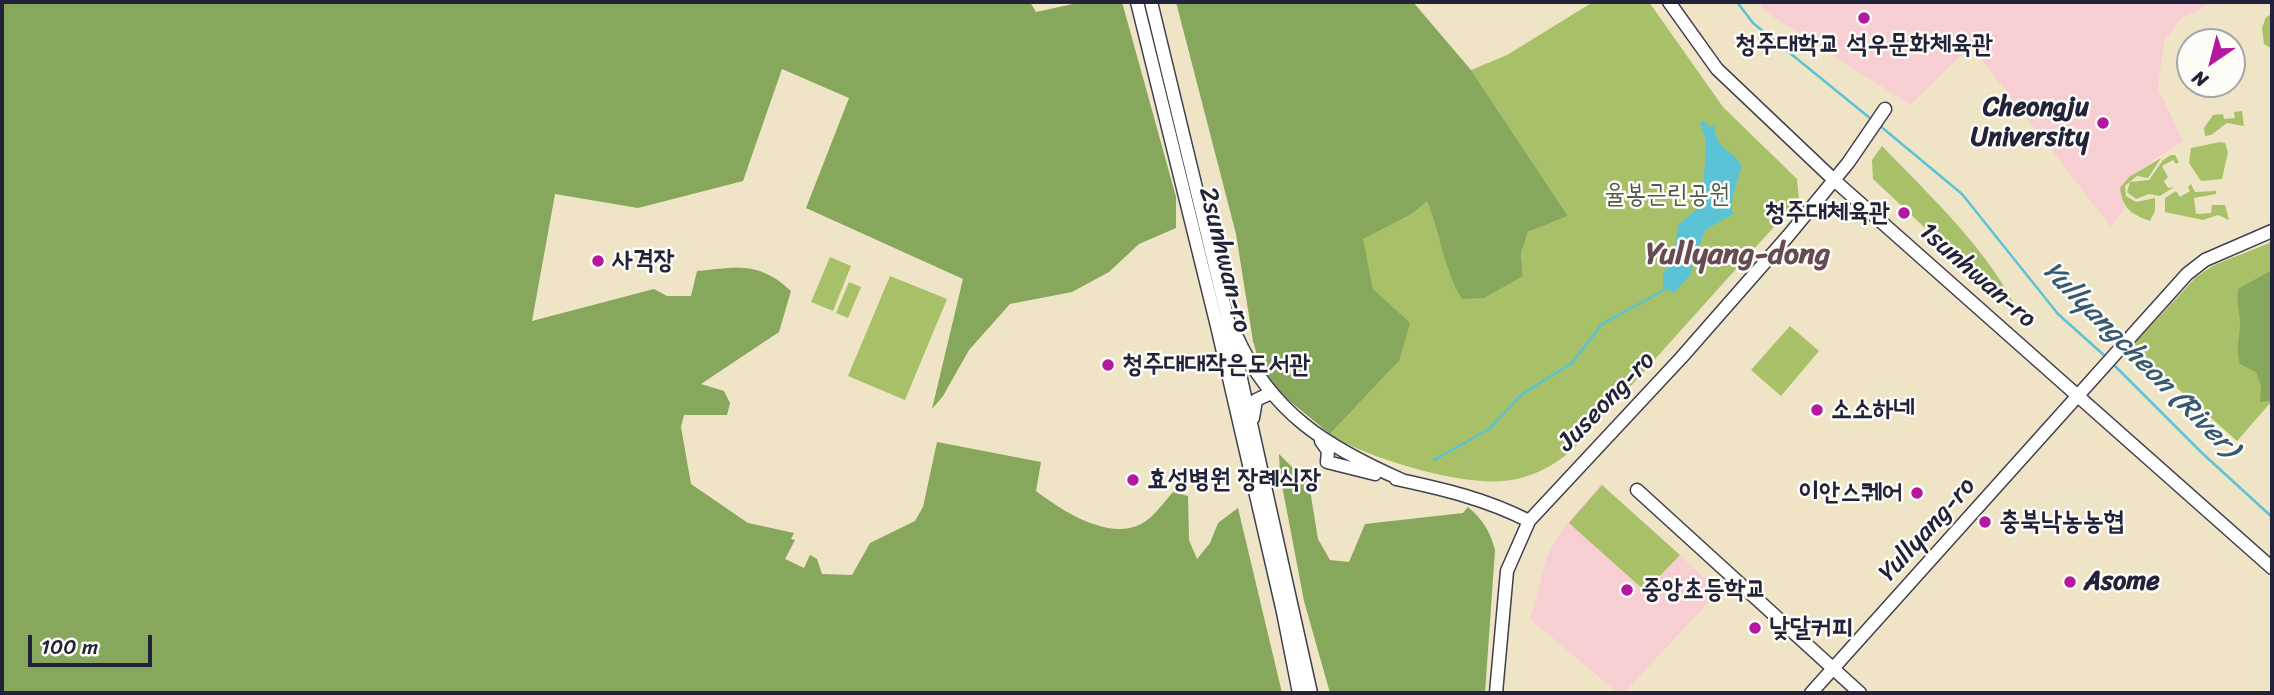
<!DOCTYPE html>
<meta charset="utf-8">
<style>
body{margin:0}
#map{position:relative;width:2274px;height:695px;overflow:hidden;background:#efe4c6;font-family:Sriracha,sans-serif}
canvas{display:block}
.frame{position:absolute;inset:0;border:4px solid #22223b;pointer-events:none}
.north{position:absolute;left:2176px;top:28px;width:70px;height:70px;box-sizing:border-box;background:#fdfcf7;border:2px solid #a5a5ac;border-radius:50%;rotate:215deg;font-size:19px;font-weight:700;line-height:28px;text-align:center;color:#22223b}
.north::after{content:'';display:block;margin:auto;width:24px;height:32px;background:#b5179e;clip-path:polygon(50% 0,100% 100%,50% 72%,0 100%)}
.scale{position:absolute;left:28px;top:635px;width:124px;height:32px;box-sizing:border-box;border:4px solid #22223b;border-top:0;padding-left:9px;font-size:21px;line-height:24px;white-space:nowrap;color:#22223b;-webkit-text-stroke:5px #fdfcf7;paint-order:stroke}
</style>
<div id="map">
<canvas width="2274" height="695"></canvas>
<div class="frame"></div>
<div class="north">N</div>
<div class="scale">100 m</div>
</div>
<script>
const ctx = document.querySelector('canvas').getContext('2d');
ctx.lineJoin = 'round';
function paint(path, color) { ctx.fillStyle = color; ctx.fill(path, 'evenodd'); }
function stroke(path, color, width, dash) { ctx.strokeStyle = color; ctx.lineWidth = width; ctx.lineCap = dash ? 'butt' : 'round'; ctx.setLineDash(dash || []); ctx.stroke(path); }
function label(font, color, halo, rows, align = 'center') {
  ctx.font = font + ' Sriracha,"Poor Story",sans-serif'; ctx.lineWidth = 5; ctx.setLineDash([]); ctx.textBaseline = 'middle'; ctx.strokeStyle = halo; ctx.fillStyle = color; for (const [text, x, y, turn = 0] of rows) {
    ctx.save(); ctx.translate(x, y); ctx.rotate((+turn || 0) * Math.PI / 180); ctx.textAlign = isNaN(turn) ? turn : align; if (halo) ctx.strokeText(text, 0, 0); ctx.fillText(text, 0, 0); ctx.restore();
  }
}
paint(new Path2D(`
 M1759 2H2215L2180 19 2164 42 2158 88 2183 141 2129 177 2120 188 2125 208 2111 227 1971 46 1910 105 1763 10Z
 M1601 484 1716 588 1717 593 1624 693H1618L1530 619 1548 554 1564 527Z`), '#f7cfd3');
paint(new Path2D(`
 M1593 2H1649L1723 107 1797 179 1799 199 1584 438C1566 457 1547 471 1521 478 1475 492 1376 460 1335 438L1330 434 1399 361 1373 289 1362 239 1412 214 1427 200C1440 233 1444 269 1463 299L1523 276 1521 254 1528 232 1568 216 1471 70 1507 55Z
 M2272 14V49L2264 44 2262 28 2266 17Z
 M2242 111 2244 126 2227 123 2211 135 2205 136 2204 128 2213 115 2223 114 2224 119 2235 118 2234 112Z
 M2220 142 2225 143 2228 152 2222 179 2201 181 2189 163 2191 148Z
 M1882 146C1932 198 1991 252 2021 318L1873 179 1872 160Z
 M2171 155H2175L2179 162 2176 164 2173 160 2162 166 2168 177 2164 181 2168 188 2174 187 2160 196 2149 194 2136 199 2127 192 2130 182 2149 180 2163 160Z
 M2161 158 2148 178 2137 176 2125 186 2126 196 2136 202 2155 198V211L2150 221C2131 214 2123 209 2120 188L2129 177Z
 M2191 184 2195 192 2216 191V194L2194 198 2196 214 2211 213 2212 205H2225L2229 220 2218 215 2203 220 2165 212V198L2176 191 2180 197 2190 191 2188 187Z
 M2272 242V401L2237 441 2131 347 2196 277 2214 265Z
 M830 257 851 266 833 311 811 302Z
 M890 276 947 299 905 400 848 376Z
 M849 282 861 287 848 318 836 313Z
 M1790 326 1819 351 1781 396 1751 370Z
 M1602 485 1680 555 1645 591 1569 523Z`), '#a8c168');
paint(new Path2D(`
 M2 2H1030L1036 12 1082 2H1122L1176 197V228L1139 244 1109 272 1072 292 1010 304 969 350 943 396 932 409 963 279 806 208 849 98 782 69 743 181 638 208 555 194 532 321 654 289 667 296H691L697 271C738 267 759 261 791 291L779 332 701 384 724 391 730 403 727 415H684L681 427 691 484 748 523 794 533 791 539 795 540 785 559 804 568 810 555 817 559 822 574 852 575 870 543 915 521 923 507 937 442 1041 462 1036 491C1061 510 1108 541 1141 524 1153 518 1164 502 1173 492L1188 496 1189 540 1197 559 1210 543 1218 523 1238 508 1282 693H2Z
 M1176 2H1413L1471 70 1568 216 1528 232 1521 254 1523 276 1484 298 1462 299C1444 270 1440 233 1427 201L1412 214 1363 239 1373 289 1410 323 1399 361 1330 434 1264 380 1253 341 1236 234Z
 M2272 270V401L2260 402 2261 385 2256 372 2240 364C2235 348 2240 339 2240 323 2240 311 2236 302 2238 289Z
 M1279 454 1309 484 1318 539 1330 560 1349 562 1365 524 1463 513 1468 507C1483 520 1490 531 1495 550L1485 693H1330L1304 601 1280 475Z`), '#86a75c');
paint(new Path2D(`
 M1704 121 1710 127 1714 125C1716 152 1734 150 1741 165 1743 171 1728 197 1733 214L1705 230 1690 275 1674 293 1663 287V274L1674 256 1678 225 1698 208 1703 197 1706 141 1700 122Z`), '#5ac3d6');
stroke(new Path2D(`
 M1737 2 1753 23 1871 119
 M1879 125 1962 194 2058 314 2106 357
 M2113 364 2202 453 2272 517
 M1434 460 1489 429 1522 394 1572 363 1602 324 1668 288`), '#5ac3d6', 2.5);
const secondary = new Path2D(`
 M1137 2 1217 326 1283 612 1299 693
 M1151 2 1227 316 1311 693
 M1834 180 2272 568
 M1236 335C1271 413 1327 447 1402 480
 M1253 418 1256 400 1271 393
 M1321 441 1328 451 1327 462 1375 474
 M1396 479C1443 489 1486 499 1529 521
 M1637 490 1860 693
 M1496 693 1507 571 1529 521 1681 358 1788 236 1848 163 1885 109
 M1811 693 2187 274 2205 260 2272 231`);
const primary = new Path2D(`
 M1669 2 1717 69 1834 180`);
stroke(secondary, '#413f50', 15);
stroke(primary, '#413f50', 15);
stroke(secondary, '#fff', 12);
stroke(primary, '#fff', 12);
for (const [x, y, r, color] of [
 [1864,18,7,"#b5179e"],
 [2103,123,7,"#b5179e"],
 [1904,213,7,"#b5179e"],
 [598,261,7,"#b5179e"],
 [1108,365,7,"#b5179e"],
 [1817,410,7,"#b5179e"],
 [1133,480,7,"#b5179e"],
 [1917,493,7,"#b5179e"],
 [1985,522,7,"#b5179e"],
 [2070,582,7,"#b5179e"],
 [1627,590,7,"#b5179e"],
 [1755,628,7,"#b5179e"]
]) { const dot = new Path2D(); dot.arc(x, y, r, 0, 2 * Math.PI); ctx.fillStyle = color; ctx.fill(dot); stroke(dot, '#fdfcf7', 2.5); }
label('bold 26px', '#22223b', '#fdfcf7', [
 ["청주대학교 석우문화체육관",1864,45,"center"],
 ["Cheongju",2089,108,"right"],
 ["University",2089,138,"right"],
 ["청주대체육관",1890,213,"right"],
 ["사격장",612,261],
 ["청주대대작은도서관",1122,365],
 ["소소하네",1831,410],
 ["효성병원 장례식장",1147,480],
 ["이안스퀘어",1903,493,"right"],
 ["충북낙농농협",1999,522],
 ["Asome",2084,582],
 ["중앙초등학교",1641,590],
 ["낮달커피",1769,628]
], 'left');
label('26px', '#515a4b', '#fdfcf7', [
 ["율봉근린공원",1667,195]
]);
label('26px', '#22223b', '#fdfcf7', [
 ["2sunhwan-ro",1224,260,76],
 ["1sunhwan-ro",1977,276,41],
 ["Juseong-ro",1607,402,-46],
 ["Yullyang-ro",1928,530,-48]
]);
label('italic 28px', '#365a71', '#fdfcf7', [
 ["Yullyangcheon (River)",2140,360,45]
]);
label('bold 30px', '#674b52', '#fdfcf7', [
 ["Yullyang-dong",1738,255]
]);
</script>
